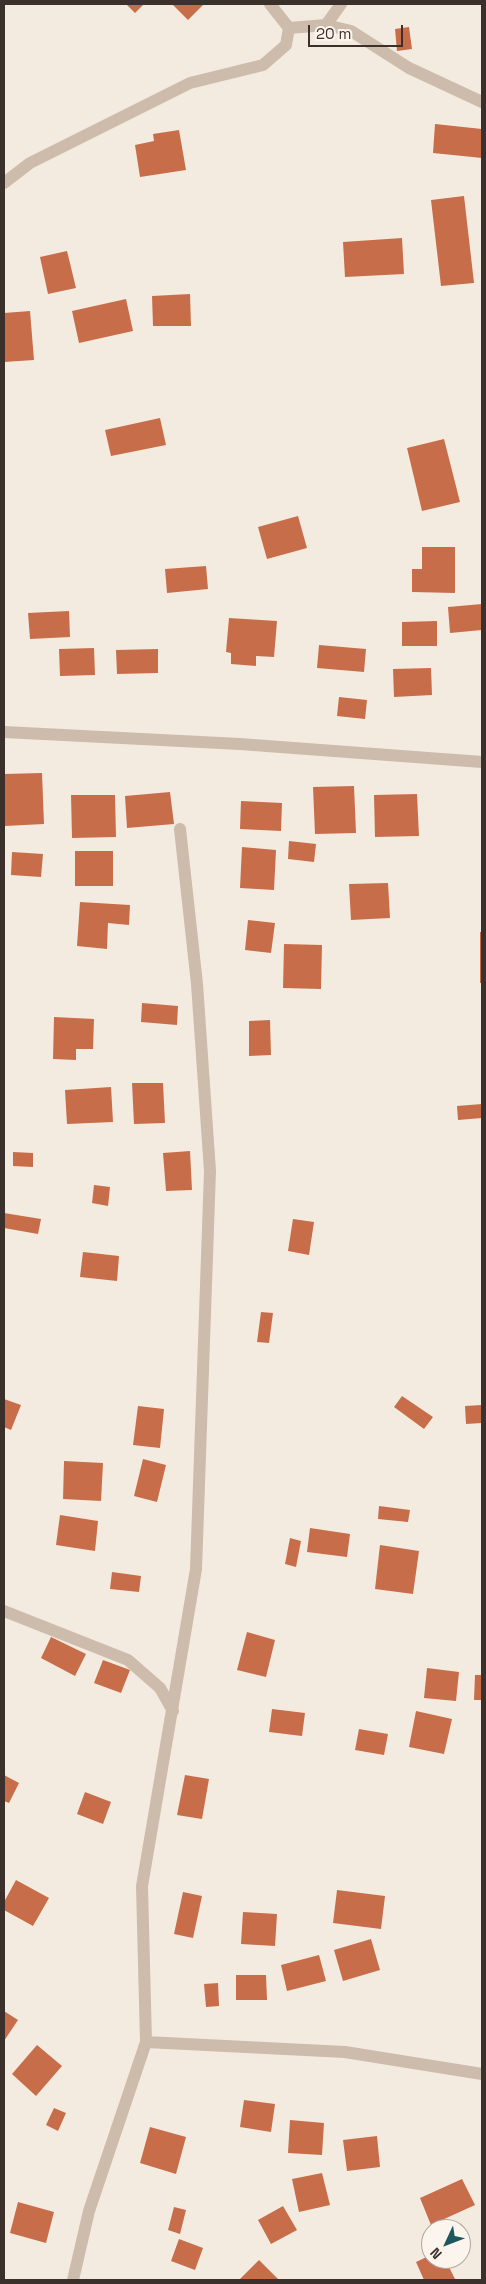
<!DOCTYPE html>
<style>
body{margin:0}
#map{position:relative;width:486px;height:2284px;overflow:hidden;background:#f4ebe0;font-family:"Space Grotesk",sans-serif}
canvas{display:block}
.frame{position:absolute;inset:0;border:5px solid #3b302b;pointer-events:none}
.north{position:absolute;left:421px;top:2219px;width:50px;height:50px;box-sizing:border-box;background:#fbf5ed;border:1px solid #aea69f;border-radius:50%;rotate:227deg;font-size:14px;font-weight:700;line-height:20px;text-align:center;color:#3b302b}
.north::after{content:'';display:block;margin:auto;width:18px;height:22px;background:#1f575e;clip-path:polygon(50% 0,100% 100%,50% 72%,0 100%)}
.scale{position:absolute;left:308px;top:25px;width:95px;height:22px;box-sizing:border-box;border:2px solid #3b302b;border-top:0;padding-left:6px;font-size:15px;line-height:18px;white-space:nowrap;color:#3b302b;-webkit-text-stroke:4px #fbf5ed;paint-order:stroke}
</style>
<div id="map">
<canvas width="486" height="2284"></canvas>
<div class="frame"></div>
<div class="north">N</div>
<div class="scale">20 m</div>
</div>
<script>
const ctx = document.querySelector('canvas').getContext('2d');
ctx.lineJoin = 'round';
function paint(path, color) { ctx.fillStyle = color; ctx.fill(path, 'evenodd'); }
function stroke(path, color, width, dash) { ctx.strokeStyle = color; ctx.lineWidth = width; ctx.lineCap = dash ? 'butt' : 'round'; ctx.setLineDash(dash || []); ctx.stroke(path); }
paint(new Path2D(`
 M126 4H144L135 13Z
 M172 4H204L188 20Z
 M409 27 412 49 397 51 395 29Z
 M435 124 482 129V158L433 153Z
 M179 130 186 170 140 177 135 145 154 141 153 134Z
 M464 196 474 283 441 286 431 200Z
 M402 238 404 274 345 277 343 242Z
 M67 251 76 288 48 294 40 257Z
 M190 294 191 326H153L152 296Z
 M126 299 133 331 79 343 72 311Z
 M30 311 34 360 4 362V313Z
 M160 418 166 445 111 456 105 430Z
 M444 439 460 502 422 511 407 448Z
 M298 516 307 548 267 559 258 527Z
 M422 547H455V593L412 592V569H422Z
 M206 566 208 589 167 593 165 569Z
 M482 604V630L450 633 448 607Z
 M69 611 70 637 30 639 28 613Z
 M229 618 277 621 274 657 256 656V666L231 664V653L226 652Z
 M437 621V646H402V622Z
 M319 645 366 649 364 672 317 668Z
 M94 648 95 675 60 676 59 649Z
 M158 649V673L117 674 116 650Z
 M431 668 432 695 394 697 393 669Z
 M339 697 367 700 365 719 337 716Z
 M42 773 44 824 5 826 4 774Z
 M354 786 356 833 315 834 313 787Z
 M170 792 174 824 127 828 125 796Z
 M417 794 419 836 375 837 374 795Z
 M71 795H115L116 837 72 838Z
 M241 801 282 803 281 831 240 829Z
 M289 841 316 844 314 862 288 859Z
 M242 847 276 850 274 890 240 888Z
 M75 851H113V886H75Z
 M12 852 43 854 41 877 11 875Z
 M388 883 390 918 351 920 349 884Z
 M80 902 130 905 129 925 108 923 107 949 77 946Z
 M248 920 275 923 271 953 245 950Z
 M480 932H482V983H480Z
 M284 944 322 945 321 989 283 988Z
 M142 1003 178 1006 177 1025 141 1022Z
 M54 1017 94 1019 93 1049H76V1060L53 1059Z
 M270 1020 271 1055 249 1056V1021Z
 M132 1083H163L165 1123 134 1124Z
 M111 1087 113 1122 67 1124 65 1090Z
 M482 1104V1118L458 1120 457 1106Z
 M190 1151 192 1190 166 1191 163 1153Z
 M13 1152 33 1153V1167L13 1166Z
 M94 1185 110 1187 108 1206 92 1203Z
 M4 1213 41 1219 38 1234 4 1228Z
 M293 1219 314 1222 309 1255 288 1251Z
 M83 1252 119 1256 117 1281 80 1277Z
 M261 1312 273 1313 269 1343 257 1342Z
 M402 1396 433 1417 424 1429 394 1407Z
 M4 1399 21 1405 11 1430 4 1427Z
 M482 1405V1423L466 1424 465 1406Z
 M138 1406 164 1409 160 1448 133 1445Z
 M143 1459 166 1465 157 1502 134 1496Z
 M64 1461 103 1463 101 1501 63 1499Z
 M379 1506 410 1510 408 1522 378 1519Z
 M60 1515 98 1521 95 1551 56 1545Z
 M310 1528 350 1534 347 1557 307 1552Z
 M290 1538 301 1541 296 1567 285 1564Z
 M380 1545 419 1551 413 1594 375 1589Z
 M112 1572 141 1576 139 1592 110 1589Z
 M247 1632 275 1640 266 1677 237 1670Z
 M51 1637 86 1654 75 1676 41 1658Z
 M103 1660 130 1670 121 1693 94 1683Z
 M427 1668 459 1672 456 1701 424 1698Z
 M475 1675H482V1700H474Z
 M272 1709 305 1713 302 1736 269 1732Z
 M416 1711 452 1719 444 1754 409 1747Z
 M359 1729 388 1734 384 1755 355 1750Z
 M4 1775 19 1783 9 1803 4 1801Z
 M185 1775 209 1779 202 1819 177 1815Z
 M85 1792 111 1802 103 1824 77 1814Z
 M16 1880 49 1898 33 1926 4 1910V1902Z
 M337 1890 385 1896 381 1929 333 1923Z
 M183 1892 202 1896 193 1938 174 1934Z
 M243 1912 277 1914 275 1946 241 1944Z
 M371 1939 380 1970 343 1981 334 1950Z
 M319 1955 326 1981 287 1991 281 1965Z
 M236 1975H266L267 2000H236Z
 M218 1983 219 2006 206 2007 204 1984Z
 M4 2011 18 2020 4 2041Z
 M37 2045 62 2066 36 2096 12 2074Z
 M244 2100 275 2104 271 2132 240 2127Z
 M54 2108 66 2113 58 2131 46 2125Z
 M290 2120 324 2123 322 2155 288 2153Z
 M150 2127 186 2137 176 2174 140 2163Z
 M377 2136 380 2167 347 2171 343 2140Z
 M322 2173 330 2205 299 2212 292 2179Z
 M462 2179 475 2205 431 2225 420 2198Z
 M18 2202 54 2212 46 2243 10 2233Z
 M283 2206 297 2230 271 2244 258 2220Z
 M174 2207 186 2210 180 2234 168 2230Z
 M179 2239 203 2248 195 2270 171 2261Z
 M431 2255V2259H445L455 2279 424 2280 416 2262Z
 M259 2260 279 2280H239Z`), '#c86d4a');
stroke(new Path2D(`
 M326 25 341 4
 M289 28 326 25 351 31 409 68 482 102
 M4 183 30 163 190 83 263 65 286 45 289 28 270 4
 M4 732 240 744 482 762
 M4 1611 128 1660 160 1688 173 1711
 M146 2042 345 2052 482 2074
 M73 2280 89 2211 146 2042 142 1886 196 1569 210 1171 197 984 180 829`), '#cdbcab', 12);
</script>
